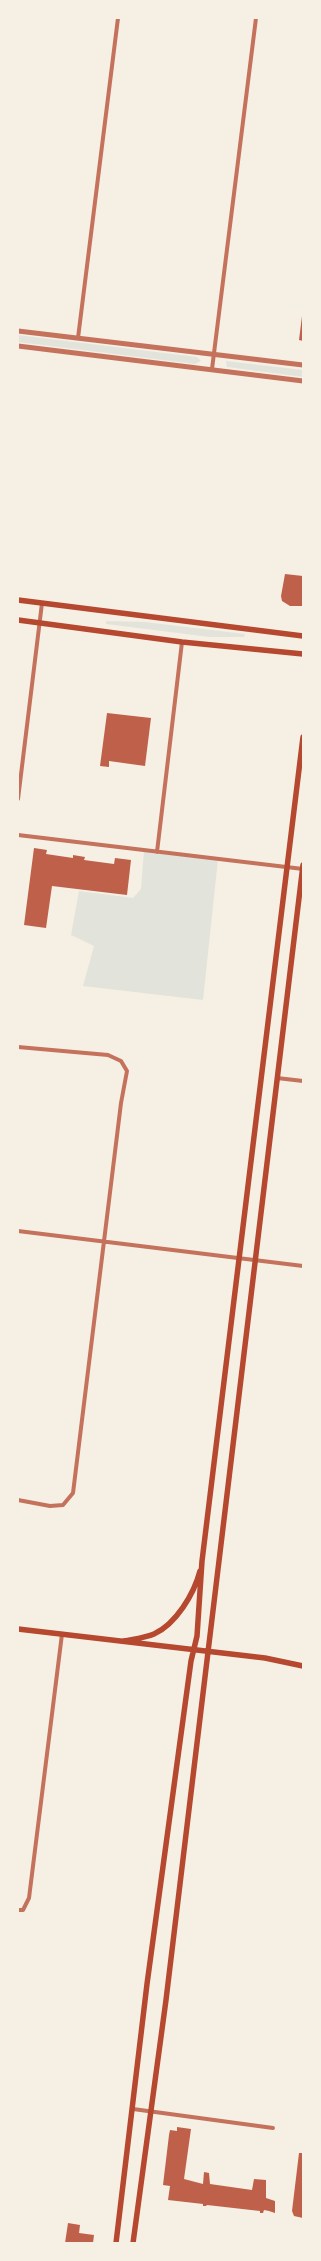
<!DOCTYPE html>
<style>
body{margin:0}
#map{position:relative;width:321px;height:2261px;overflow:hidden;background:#f6efe4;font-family:Manrope,sans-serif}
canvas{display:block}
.frame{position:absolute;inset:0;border:19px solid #f6efe4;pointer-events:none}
</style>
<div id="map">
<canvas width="321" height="2261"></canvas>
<div class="frame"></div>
</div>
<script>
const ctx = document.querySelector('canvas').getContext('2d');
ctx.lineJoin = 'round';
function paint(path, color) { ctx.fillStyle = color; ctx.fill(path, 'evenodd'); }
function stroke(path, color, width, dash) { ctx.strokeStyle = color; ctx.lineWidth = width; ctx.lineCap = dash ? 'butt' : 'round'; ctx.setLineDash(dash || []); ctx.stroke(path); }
paint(new Path2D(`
 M18 335 197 357 201 361 195 364 18 342Z
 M226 361 303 370V377L227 367Z
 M106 621 145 622 245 634 244 637H210L106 624Z
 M144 850 218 859 203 1000 83 986 94 946 71 935 79 891 133 898 141 889Z`), '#e2e4dc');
paint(new Path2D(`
 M302 316H303V341L299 340Z
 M285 574 303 576V606H290L282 601 281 596Z
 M107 713 151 718 145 766 109 761V767L100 766Z
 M34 848 47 850 46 854 73 858V855L85 857 84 860 114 864 115 858 131 860 127 895 52 886 46 928 24 925Z
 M177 2127 191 2129 184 2179 203 2184 204 2172 209 2173 210 2184 252 2190 254 2179 266 2180V2198L275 2201V2213L269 2211 264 2210 263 2213H260V2211L207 2205 206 2206H203V2204L168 2200 170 2186 163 2185 169 2135 170 2130 177 2131Z
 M299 2153H303V2218L294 2216 292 2211Z
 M68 2223 80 2225 79 2233 94 2235 93 2243H65Z`), '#bf614a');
stroke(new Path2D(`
 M78 338 118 18
 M212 369 256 18
 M18 799 42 603
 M18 835 303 869
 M157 852 182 642
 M18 1047 108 1055 121 1061 127 1071 121 1103 73 1493 63 1505 50 1506 18 1500
 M277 1078 303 1081
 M18 1231 303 1266
 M18 1910H23L29 1898 62 1634
 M133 2109 273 2128`), '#c5725c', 4);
stroke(new Path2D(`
 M18 331 303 365
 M18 346 303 381`), '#c5725c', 5);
stroke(new Path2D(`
 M18 600 303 636
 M18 620 182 642 303 654
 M18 1629 265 1658 303 1666
 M124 1641C133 1639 145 1638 154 1634 176 1624 194 1594 200 1571
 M116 2243 147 1984 191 1661 197 1636 202 1561 303 737
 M133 2243 166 2000 303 865`), '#b5482f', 5.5);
</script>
